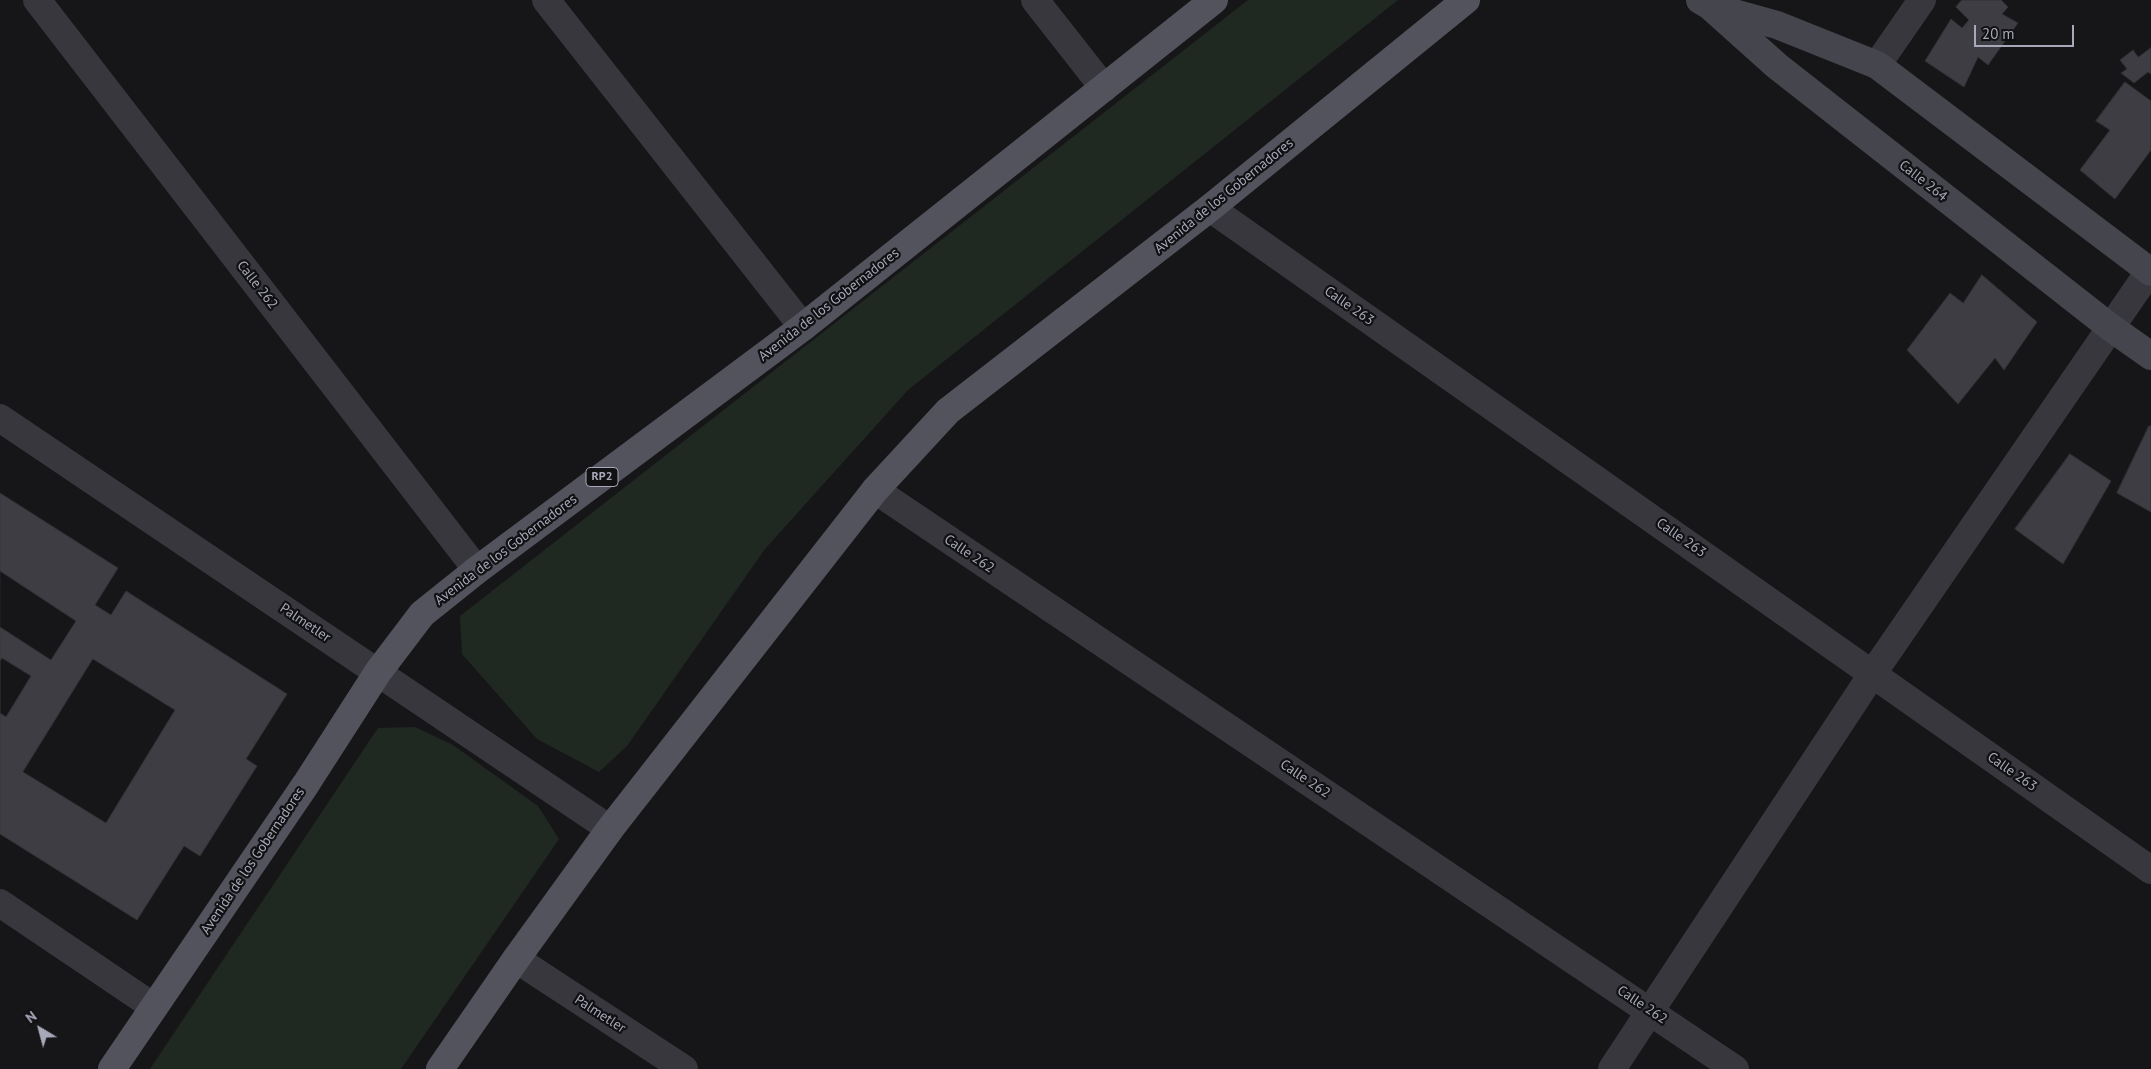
<!DOCTYPE html>
<style>
body{margin:0}
#map{position:relative;width:2151px;height:1069px;overflow:hidden;background:#161618;font-family:"PT Sans",sans-serif}
canvas{display:block}
.north{position:absolute;left:15px;top:1004px;width:50px;height:50px;-webkit-text-stroke:4px #111113;paint-order:stroke;rotate:323deg;font-size:14px;font-weight:700;line-height:20px;text-align:center;color:#a7a9b9}
.north::after{content:'';display:block;margin:auto;width:18px;height:22px;background:#a7a9b9;clip-path:polygon(50% 0,100% 100%,50% 72%,0 100%)}
.scale{position:absolute;left:1974px;top:25px;width:100px;height:22px;box-sizing:border-box;border:2px solid #a7a9b9;border-top:0;padding-left:6px;font-size:15px;line-height:18px;white-space:nowrap;color:#a7a9b9;-webkit-text-stroke:4px #111113;paint-order:stroke}
</style>
<div id="map">
<canvas width="2151" height="1069"></canvas>
<div class="north">N</div>
<div class="scale">20 m</div>
</div>
<script>
const ctx = document.querySelector('canvas').getContext('2d');
ctx.lineJoin = 'round';
function paint(path, color) { ctx.fillStyle = color; ctx.fill(path, 'evenodd'); }
function stroke(path, color, width, dash) { ctx.strokeStyle = color; ctx.lineWidth = width; ctx.lineCap = dash ? 'butt' : 'round'; ctx.setLineDash(dash || []); ctx.stroke(path); }
function label(font, color, halo, rows, align = 'center') {
  ctx.font = font + ' "PT Sans",sans-serif'; ctx.lineWidth = 4.5; ctx.setLineDash([]); ctx.textBaseline = 'middle'; ctx.strokeStyle = halo; ctx.fillStyle = color; for (const [text, x, y, turn = 0] of rows) {
    ctx.save(); ctx.translate(x, y); ctx.rotate((+turn || 0) * Math.PI / 180); ctx.textAlign = isNaN(turn) ? turn : align; if (halo) ctx.strokeText(text, 0, 0); ctx.fillText(text, 0, 0); ctx.restore();
  }
}
paint(new Path2D(`
 M1248 0H1398L908 390 765 549 627 746 599 772 537 739 462 654 460 616Z
 M415 727 453 745 538 806 559 839 401 1069H150L378 728Z`), '#202822');
const building = new Path2D(`
 M1962 0H2001L2008 7 2002 14 2018 23 1988 65 1978 57 1964 87 1925 61 1951 19 1962 28 1969 20 1956 7Z
 M2151 48V74L2148 72 2134 83 2121 73 2127 69 2120 60 2133 50 2138 57Z
 M2125 82 2151 101V150L2115 199 2080 170 2110 130 2096 121Z
 M1982 275 2037 322 2004 370 1995 358 1958 404 1907 350 1950 293 1963 303Z
 M2149 426H2151V512L2117 493Z
 M2070 454 2111 481 2063 564 2015 529Z
 M0 493 118 568 95 605 111 615 126 591 287 694 246 759 257 766 200 856 184 846 137 920 0 834Z
 M0 571 76 621 51 660 0 627Z
 M2 658 31 676 6 717 0 713V662Z
 M93 659 175 710 106 823 23 772Z`);
paint(building, '#3e3d43');
stroke(building, '#313034', 1);
stroke(new Path2D(`
 M37 0 477 570
 M546 0 803 327
 M1035 0 1104 88
 M1877 65 1922 0
 M1210 208 2151 870
 M0 418 610 829
 M875 490 1735 1069
 M0 903 154 1007
 M516 959 684 1069
 M1612 1069 1873 673 2151 269`), '#37373d', 28);
stroke(new Path2D(`
 M1700 0 1710 6 1777 66 2110 327 2151 356
 M1716 8 1777 25 1877 65 2151 272`), '#45454d', 28);
stroke(new Path2D(`
 M112 1069 306 784 378 672 422 614 477 570 803 327 1214 0
 M440 1069 516 959 610 829 875 490 948 411 1210 208 1466 0`), '#53535d', 28);
for (const [x, y, w] of [
 [602,477,32]
]) { const box = new Path2D(); box.roundRect(x - w / 2, y - 9.5, w, 19, 4); ctx.fillStyle = '#111113'; ctx.fill(box); stroke(box, '#a7a9b9', 1); }
label('bold 12px', '#a7a9b9', null, [
 ["RP2",602,477]
]);
label('14px', '#a7a9b9', '#111113', [
 ["Calle 264",1923,181,38],
 ["Avenida de los Gobernadores",1224,196,-39],
 ["Calle 262",257,285,52],
 ["Avenida de los Gobernadores",829,305,-38],
 ["Calle 263",1349,306,35],
 ["Calle 263",1681,538,35],
 ["Avenida de los Gobernadores",506,550,-37],
 ["Calle 262",969,554,34],
 ["Palmetler",305,623,34],
 ["Calle 263",2012,772,35],
 ["Calle 262",1305,779,34],
 ["Avenida de los Gobernadores",253,861,-56],
 ["Calle 262",1642,1005,34],
 ["Palmetler",600,1014,33]
]);
</script>
